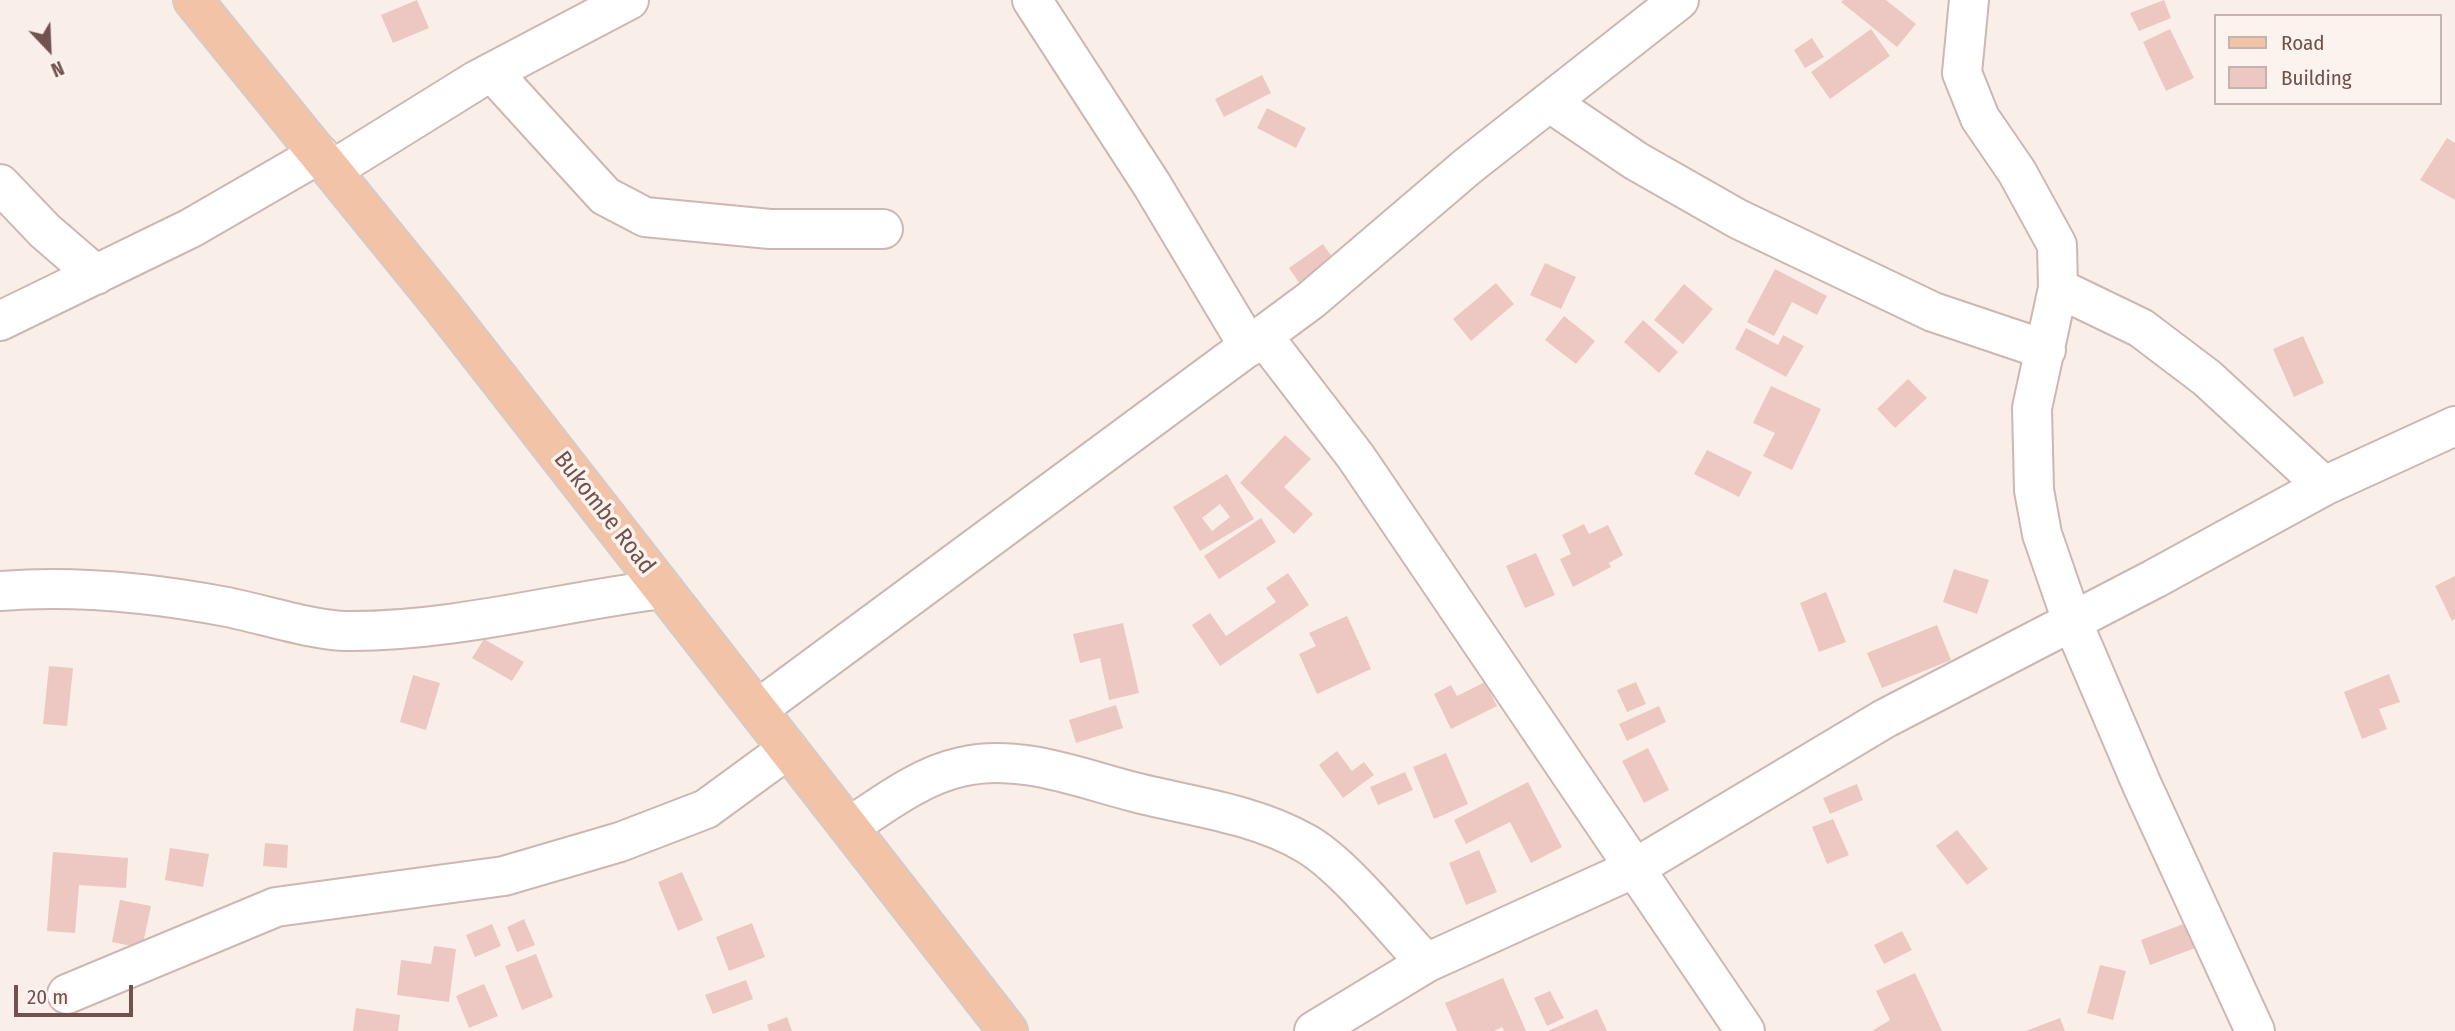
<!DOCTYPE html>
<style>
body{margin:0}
#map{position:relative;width:2455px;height:1031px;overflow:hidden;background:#faeee8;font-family:"Fira Sans Condensed",sans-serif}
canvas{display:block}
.legend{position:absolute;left:2214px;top:14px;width:228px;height:91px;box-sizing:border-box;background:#fdf3ee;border:2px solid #c5b3ae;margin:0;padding:9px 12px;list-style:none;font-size:21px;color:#71524e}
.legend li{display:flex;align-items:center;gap:14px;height:35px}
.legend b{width:35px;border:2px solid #c5b3ae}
.north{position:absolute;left:14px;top:14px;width:70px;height:70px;-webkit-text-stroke:5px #fdf3ee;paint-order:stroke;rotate:157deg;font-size:19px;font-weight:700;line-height:28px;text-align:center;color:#71524e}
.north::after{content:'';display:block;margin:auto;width:24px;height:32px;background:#71524e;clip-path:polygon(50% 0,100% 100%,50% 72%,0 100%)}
.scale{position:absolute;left:14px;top:985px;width:119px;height:32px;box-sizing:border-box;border:4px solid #71524e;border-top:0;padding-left:9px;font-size:21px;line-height:24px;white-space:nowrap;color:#71524e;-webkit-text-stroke:5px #fdf3ee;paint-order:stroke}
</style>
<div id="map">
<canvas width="2455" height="1031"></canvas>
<ul class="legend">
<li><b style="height:9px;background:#f2c3a7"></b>Road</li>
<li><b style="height:19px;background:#edc8c2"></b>Building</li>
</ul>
<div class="north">N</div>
<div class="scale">20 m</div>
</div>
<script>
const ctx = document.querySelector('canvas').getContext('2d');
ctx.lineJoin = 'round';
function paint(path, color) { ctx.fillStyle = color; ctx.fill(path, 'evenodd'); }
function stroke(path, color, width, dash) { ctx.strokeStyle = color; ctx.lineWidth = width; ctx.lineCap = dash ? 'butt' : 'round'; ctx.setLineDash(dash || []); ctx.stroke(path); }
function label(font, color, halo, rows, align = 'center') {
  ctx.font = font + ' "Fira Sans Condensed",sans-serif'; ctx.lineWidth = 7; ctx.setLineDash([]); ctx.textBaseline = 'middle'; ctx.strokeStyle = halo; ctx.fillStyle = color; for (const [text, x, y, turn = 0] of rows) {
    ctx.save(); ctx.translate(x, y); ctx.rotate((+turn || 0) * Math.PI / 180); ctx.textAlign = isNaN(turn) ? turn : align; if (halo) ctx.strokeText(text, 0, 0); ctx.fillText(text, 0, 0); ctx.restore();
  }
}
paint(new Path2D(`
 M417 0 429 28 393 43 381 15Z
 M1843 0H1886L1916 24 1897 47 1841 2Z
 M2164 0 2171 18 2139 31 2130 13Z
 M1871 29 1890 56 1830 99 1811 72Z
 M2170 29 2194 78 2166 91 2143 42Z
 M1812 38 1824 57 1805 68 1794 50Z
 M1262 75 1271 93 1224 117 1215 99Z
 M1267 108 1306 128 1296 148 1257 128Z
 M2447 138 2455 143V200L2420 180Z
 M1323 244 1337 264 1302 287 1289 268Z
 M1545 263 1576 277 1561 309 1530 295Z
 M1775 269 1827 296 1817 315 1792 302 1774 336 1747 322Z
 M1496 283 1514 304 1471 341 1453 319Z
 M1684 284 1713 309 1683 344 1654 320Z
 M1564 316 1595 341 1576 364 1545 340Z
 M1643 320 1678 352 1659 373 1624 342Z
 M1746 328 1778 345 1783 335 1804 346 1786 377 1735 349Z
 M2303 336 2324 383 2294 397 2273 349Z
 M1908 379 1927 398 1895 428 1877 409Z
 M1771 386 1821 409 1792 470 1763 456 1775 433 1753 423Z
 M1285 435 1311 459 1284 487 1313 514 1294 534 1240 483Z
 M1707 450 1752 472 1739 497 1694 474Z
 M1227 474 1254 519 1200 551 1173 507ZM1220 504 1230 517 1212 531 1202 518Z
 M1261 518 1276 542 1219 579 1204 556Z
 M1584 524 1589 534 1608 525 1623 555 1609 563 1611 567 1573 587 1560 559 1571 554 1562 535Z
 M1536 553 1555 595 1525 608 1506 566Z
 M1954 569 1989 580 1977 614 1943 602Z
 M1288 573 1309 605 1220 666 1192 625 1210 613 1226 636 1276 602 1266 588Z
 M2455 576V619L2452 621 2435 586Z
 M1826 592 1846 642 1819 652 1800 603Z
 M1347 616 1371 669 1317 694 1299 654 1316 646 1309 633Z
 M1123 623 1139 693 1109 700 1100 658 1080 663 1073 634Z
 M1937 625 1951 660 1882 688 1867 653Z
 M484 639 524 662 512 681 472 658Z
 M49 666 73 668 67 726 43 724Z
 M2389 674 2400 702 2379 709 2387 729 2362 739 2344 692Z
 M413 675 440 683 426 730 400 722Z
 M1485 682 1497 706 1451 729 1434 694 1451 685 1457 696Z
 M1636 682 1646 704 1627 712 1617 690Z
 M1116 705 1123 728 1076 743 1069 720Z
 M1659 706 1666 722 1627 741 1619 724Z
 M1648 748 1669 790 1644 803 1622 761Z
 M1337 751 1352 771 1364 762 1374 775 1343 798 1319 765Z
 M1446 753 1468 804 1434 819 1413 767Z
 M1405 772 1413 790 1378 805 1370 787Z
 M1528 782 1562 847 1531 863 1510 822 1466 844 1454 820Z
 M1857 784 1863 800 1830 814 1823 798Z
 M1833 819 1849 855 1827 864 1812 827Z
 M1957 830 1988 869 1967 885 1936 846Z
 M265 843 288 845 287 868 263 866Z
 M170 848 209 854 203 887 165 880Z
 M1479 850 1497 892 1466 905 1449 863Z
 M53 852 128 858 126 888 79 885 75 933 47 931Z
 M682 872 703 920 678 931 658 882Z
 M120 900 151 906 142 948 112 942Z
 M524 919 535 945 517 952 507 927Z
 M2194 920 2203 945 2150 965 2141 940Z
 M752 923 765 957 729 971 716 937Z
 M492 924 501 946 475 957 466 935Z
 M1902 931 1912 950 1884 964 1874 945Z
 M434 946 456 949 449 1002 397 995 401 960 431 964Z
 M536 954 553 997 522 1010 505 966Z
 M2100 965 2126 971 2113 1020 2087 1013Z
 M1915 973 1942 1031H1872L1890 1020 1876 991Z
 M1503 978 1526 1031H1504L1502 1027 1494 1031H1457L1445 1003Z
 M746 980 753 999 713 1014 705 995Z
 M484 984 498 1016 469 1028 456 996Z
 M1550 991 1564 1018 1547 1026 1534 998Z
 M356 1008 400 1015 398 1031H353Z
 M1597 1009 1607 1031H1548Z
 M787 1017 792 1031H769L767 1025Z
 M2060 1018 2065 1031H2026Z`), '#edc8c2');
const minor = new Path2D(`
 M1032 0 1152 185 1249 347
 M1969 0 1962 73 1980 118 2017 172 2057 245 2058 288 2032 408 2034 490 2042 534 2072 621 2142 785 2255 1031
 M492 72 605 196 645 217 770 229H883
 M1549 102 1636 161 1738 219 1933 312 2046 350
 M332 170 477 80 629 0
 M0 184 45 231 96 275
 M2058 288 2141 328 2207 378 2324 486
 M0 321 191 228 319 154
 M1263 336 1356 457 1745 1031
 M0 591C75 585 154 593 227 607 262 614 315 631 347 631 453 632 559 602 663 589
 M758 709 1311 300 1468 166 1679 0
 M849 827C884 804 920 776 961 767 1021 753 1081 779 1138 793 1194 807 1255 814 1305 843 1343 864 1394 929 1426 963
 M67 994 276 907 504 876 620 842 706 809 788 749
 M1314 1031 1426 963 1635 868 1884 719 2154 579 2324 486 2455 426`);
const major = new Path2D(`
 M193 0 442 306 1008 1031`);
stroke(minor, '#cdb7b2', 42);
stroke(major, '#d4cbca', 42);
stroke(minor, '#fff', 38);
stroke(major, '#f2c3a7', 38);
label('24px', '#71524e', '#fdf3ee', [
 ["Bukombe Road",604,513,52]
]);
</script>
